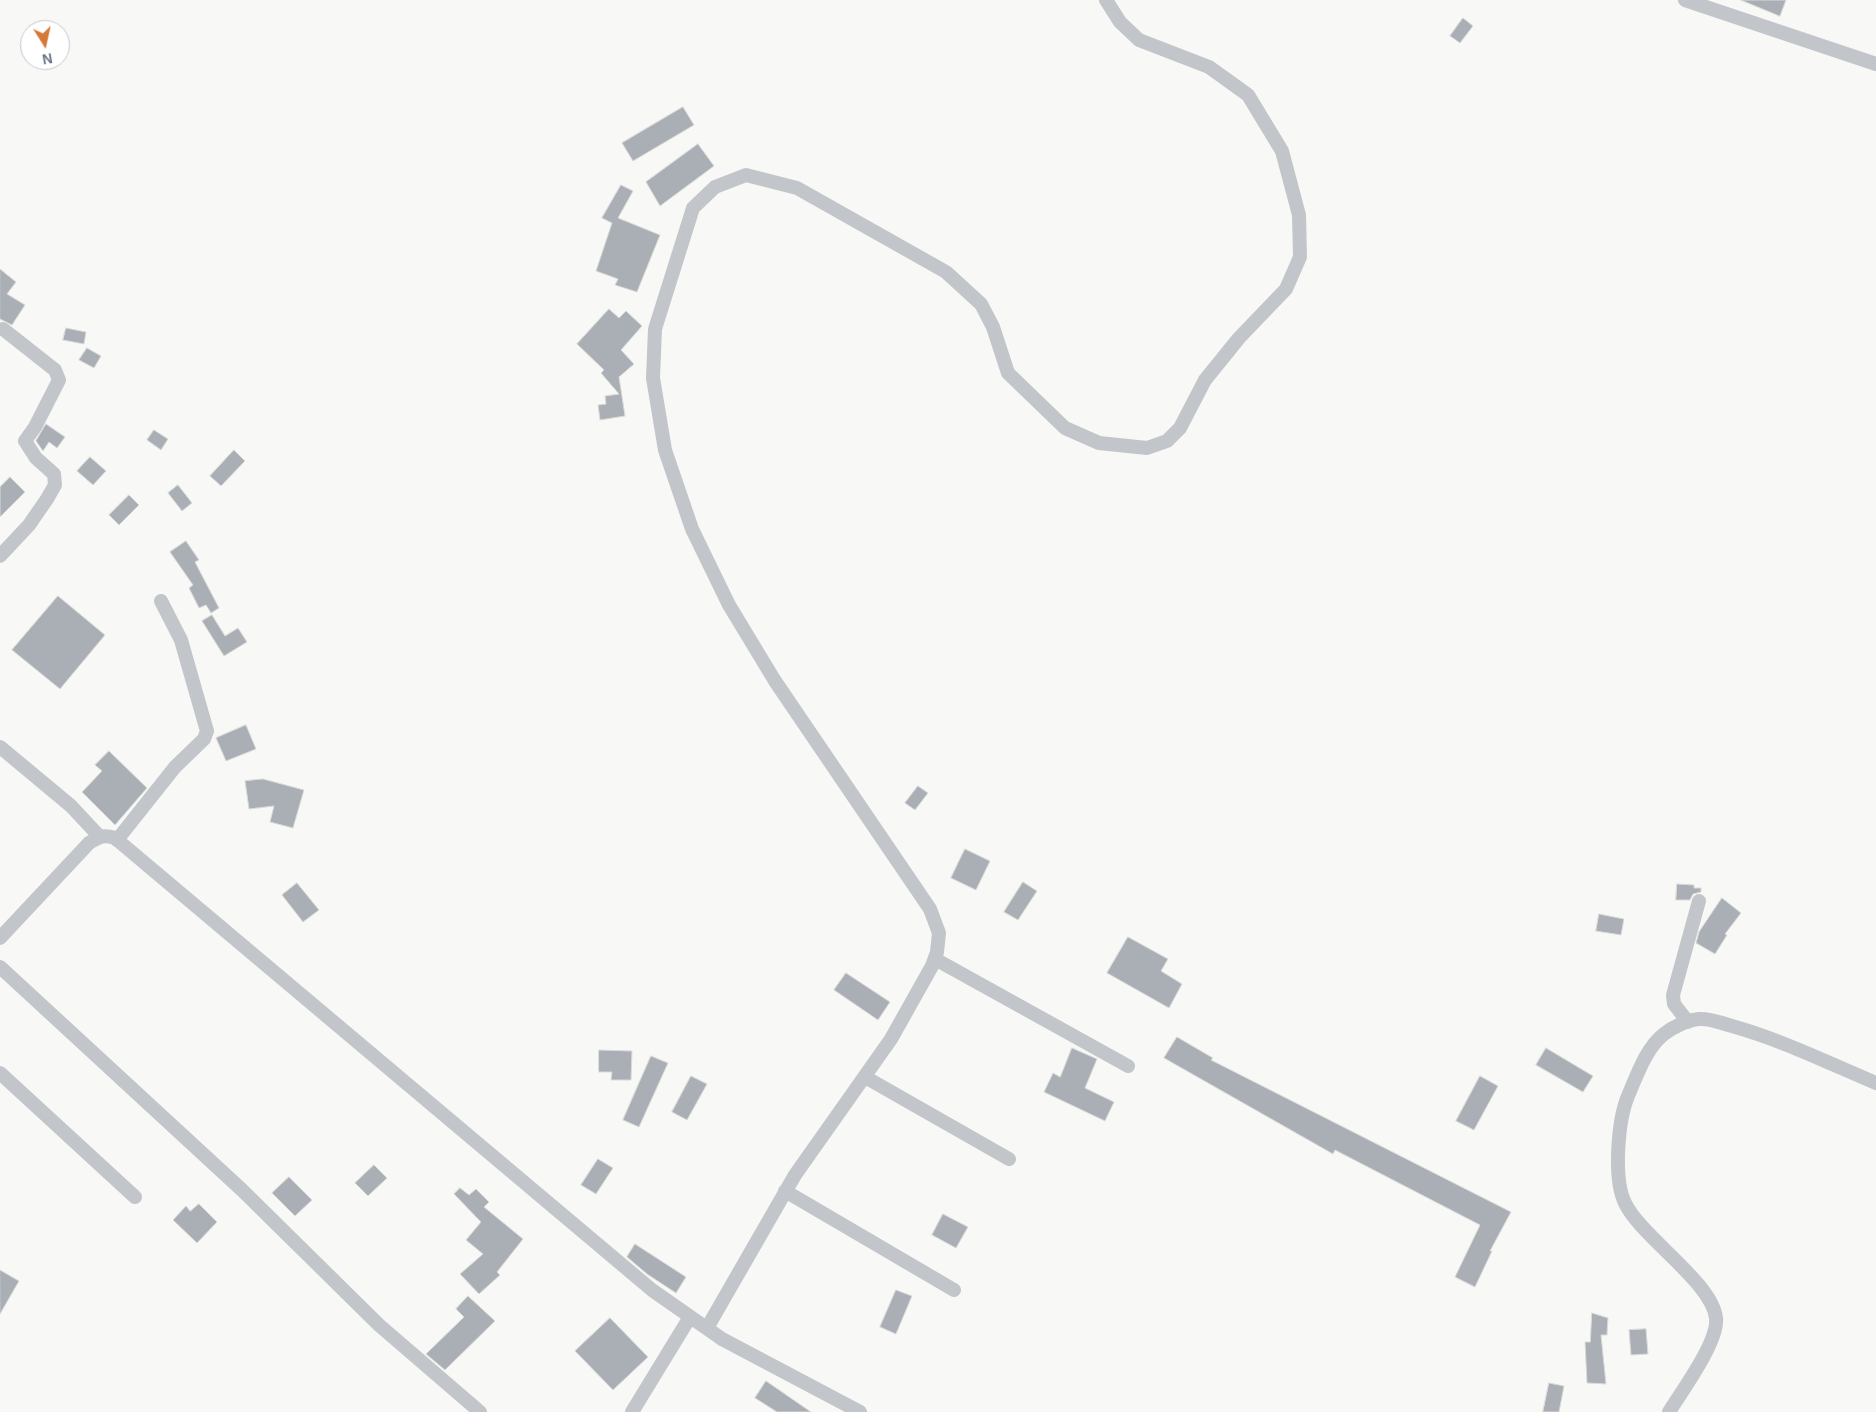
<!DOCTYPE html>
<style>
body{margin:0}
#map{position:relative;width:1876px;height:1412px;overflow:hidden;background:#f8f8f6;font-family:Helvetica,sans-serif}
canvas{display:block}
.north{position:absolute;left:20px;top:20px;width:50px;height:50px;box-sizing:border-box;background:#fff;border:1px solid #c3c7ce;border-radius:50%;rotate:170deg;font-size:14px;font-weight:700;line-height:20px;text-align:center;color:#6a7485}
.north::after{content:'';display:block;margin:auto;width:18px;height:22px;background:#d67938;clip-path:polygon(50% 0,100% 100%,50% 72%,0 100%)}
</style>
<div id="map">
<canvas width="1876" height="1412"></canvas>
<div class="north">N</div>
</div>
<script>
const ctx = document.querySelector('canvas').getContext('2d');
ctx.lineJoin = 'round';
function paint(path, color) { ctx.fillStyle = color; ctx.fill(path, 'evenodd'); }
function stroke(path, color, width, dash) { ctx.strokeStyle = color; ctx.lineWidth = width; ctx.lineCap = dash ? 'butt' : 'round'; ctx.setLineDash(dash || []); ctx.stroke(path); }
const building = new Path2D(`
 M1741 0H1786L1780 16Z
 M1463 18 1473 26 1460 43 1450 36Z
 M683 107 694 125 633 161 622 143Z
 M698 144 714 166 660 206 646 182Z
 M621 185 633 191 618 218 660 235 637 292 615 285 618 279 596 271 612 223 602 218Z
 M0 269 16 282 7 294 25 305 12 325 0 319Z
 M609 309 619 318 626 311 642 326 621 350 634 364 619 377 625 416 600 420 598 405 606 404 605 396 619 394 601 373 604 370 577 344Z
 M66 328 86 332 84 344 63 340Z
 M87 348 101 356 94 368 79 360Z
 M46 424 65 437 57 448 49 442 43 451 36 441Z
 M154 430 168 439 161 450 147 440Z
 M234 450 245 461 221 486 210 476Z
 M90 457 106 471 93 485 77 471Z
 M10 477 25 492 0 517V487Z
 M178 485 192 503 182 511 168 493Z
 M129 495 139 505 119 525 109 515Z
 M186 541 199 560 195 562 219 608 211 613 206 605 199 608 189 588 193 585 170 552Z
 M58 596 105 635 60 689 12 650Z
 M212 615 225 636 238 628 247 642 224 656 202 621Z
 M246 725 256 749 226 761 216 738Z
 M109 751 147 788 115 825 82 792 102 771 95 765Z
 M263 779 304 790 293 828 270 822 274 806 249 809 245 781Z
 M918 786 928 793 915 810 905 803Z
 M965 849 990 861 976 890 951 878Z
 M1023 882 1037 891 1018 920 1004 912Z
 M297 883 319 910 303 922 282 895Z
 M1677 884 1694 885V888H1701V892L1693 894 1690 900H1676Z
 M1722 898 1741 913 1725 934 1727 935 1715 954 1696 943 1699 932Z
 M1599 914 1624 919 1621 935 1596 931Z
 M1128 937 1168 959 1161 971 1182 984 1169 1008 1107 973Z
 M846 973 890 1002 878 1020 834 990Z
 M1177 1037 1213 1058 1211 1060 1511 1212 1490 1251H1492L1475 1287 1455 1277 1480 1225 1335 1150 1333 1154 1164 1058Z
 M1072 1048 1097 1059 1085 1088 1114 1102 1105 1121 1044 1092 1053 1073 1060 1077Z
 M1546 1048 1593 1076 1583 1092 1536 1065Z
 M599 1050 632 1051 631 1080H611L612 1072H599Z
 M651 1056 668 1063 639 1127 623 1120Z
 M691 1076 707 1084 687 1120 672 1112Z
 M1480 1076 1498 1086 1474 1130 1456 1121Z
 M598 1159 613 1168 596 1194 581 1185Z
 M374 1165 387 1178 368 1196 355 1183Z
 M289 1177 312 1200 295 1216 272 1193Z
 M460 1188 469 1195 476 1189 489 1202 484 1207 523 1239 497 1272 500 1275 479 1294 460 1274 483 1254 466 1240 481 1222 454 1194Z
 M199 1204 217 1222 197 1243 173 1220 186 1206 190 1211Z
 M943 1214 968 1227 956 1248 932 1235Z
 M635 1244 686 1277 676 1293 647 1274 627 1257Z
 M0 1270 19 1281 0 1314Z
 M896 1290 912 1296 896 1334 880 1327Z
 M468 1296 495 1321 445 1370 426 1354 464 1317 456 1309Z
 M1592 1313 1608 1318 1607 1335H1601L1606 1384 1587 1383 1585 1342H1590Z
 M610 1318 648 1357 613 1390 575 1351Z
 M1646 1329 1648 1354 1631 1355 1629 1330Z
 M766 1381 811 1412H777L755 1398Z
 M1549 1383 1564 1386 1559 1412H1543Z`);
paint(building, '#aaafb6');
stroke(building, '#dadad8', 1);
stroke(new Path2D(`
 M1685 0 1876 64
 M0 556 29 525 47 499 55 485 54 474 36 458 25 441 35 427 59 380 55 370 3 329
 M0 747 71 806 99 836
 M117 840 175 767 204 739 207 731 181 640 161 601
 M0 938 89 843C99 837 103 834 115 838L652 1290 722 1339 860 1412
 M935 959 1128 1066
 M0 967 242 1190 379 1325 480 1412
 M1688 1022 1674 1004 1673 995 1699 901
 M0 1073 135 1197
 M865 1077 1009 1159
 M785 1191 954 1290
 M707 1328 795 1175 891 1039 932 966 937 952 939 933 930 909 775 681 729 605 692 529 665 450 653 378 655 329 693 208 715 187 746 175 797 188 946 272 981 304 993 327 1008 373 1065 428 1099 443 1147 448 1167 441 1180 428 1205 380 1239 338 1286 289 1300 257 1299 215 1282 151 1248 95 1209 67 1139 40 1120 22 1106 0
 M632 1412 690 1317
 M1669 1412C1682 1391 1719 1341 1716 1318 1712 1282 1641 1237 1625 1203 1613 1179 1618 1120 1628 1096 1637 1075 1646 1048 1664 1034 1673 1027 1687 1020 1699 1019 1710 1018 1721 1023 1732 1026 1782 1040 1828 1063 1876 1083`), '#c2c5c9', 14);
</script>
